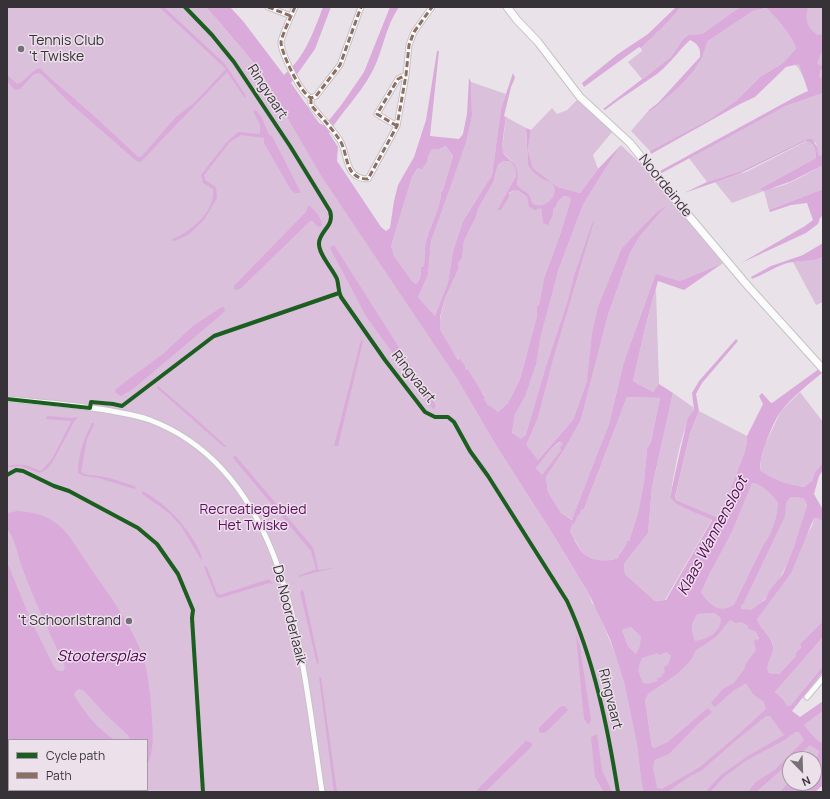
<!DOCTYPE html>
<style>
body{margin:0}
#map{position:relative;width:830px;height:799px;overflow:hidden;background:#e9e3e9;font-family:Manrope,sans-serif}
canvas{display:block}
.frame{position:absolute;inset:0;border:8px solid #373237;pointer-events:none}
.legend{position:absolute;left:8px;top:739px;width:140px;height:52px;box-sizing:border-box;background:#ece0eb;border:1px solid #a49aa3;margin:0;padding:5px 7px;list-style:none;font-size:12px;color:#373237}
.legend li{display:flex;align-items:center;gap:8px;height:20px}
.legend b{width:20px;border:1px solid #a49aa3}
.north{position:absolute;left:782px;top:751px;width:40px;height:40px;box-sizing:border-box;background:#ece0eb;border:1px solid #a49aa3;border-radius:50%;rotate:157deg;font-size:11px;font-weight:700;line-height:16px;text-align:center;color:#373237}
.north::after{content:'';display:block;margin:auto;width:14px;height:18px;background:#757075;clip-path:polygon(50% 0,100% 100%,50% 72%,0 100%)}
</style>
<div id="map">
<canvas width="830" height="799"></canvas>
<div class="frame"></div>
<ul class="legend">
<li><b style="height:5px;background:#1b5e20"></b>Cycle path</li>
<li><b style="height:5px;background:#8d6e63"></b>Path</li>
</ul>
<div class="north">N</div>
</div>
<script>
const ctx = document.querySelector('canvas').getContext('2d');
ctx.lineJoin = 'round';
function paint(path, color) { ctx.fillStyle = color; ctx.fill(path, 'evenodd'); }
function stroke(path, color, width, dash) { ctx.strokeStyle = color; ctx.lineWidth = width; ctx.lineCap = dash ? 'butt' : 'round'; ctx.setLineDash(dash || []); ctx.stroke(path); }
function label(font, color, halo, rows, align = 'center') {
  ctx.font = font + ' Manrope,sans-serif'; ctx.lineWidth = 3; ctx.setLineDash([]); ctx.textBaseline = 'middle'; ctx.strokeStyle = halo; ctx.fillStyle = color; for (const [text, x, y, turn = 0] of rows) {
    ctx.save(); ctx.translate(x, y); ctx.rotate((+turn || 0) * Math.PI / 180); ctx.textAlign = isNaN(turn) ? turn : align; if (halo) ctx.strokeText(text, 0, 0); ctx.fillText(text, 0, 0); ctx.restore();
  }
}
paint(new Path2D(`
 M7 7H206L215 17 259 69 288 118 456 377 497 447 554 536 589 594 592 603 596 607C606 631 616 655 624 679 635 715 641 755 643 792H7ZM9 740H147V790H9Z
 M681 7H740L702 34 688 35 683 39 671 57 642 79 628 62 642 51 641 48 667 23Z
 M769 7H823V93L813 95 799 69 793 62 792 54 783 63 760 77 737 100 710 119 650 151 631 131 649 110V112C665 98 687 81 698 64 703 57 704 48 708 41L753 11 766 8 772 12Z
 M471 82 506 94 501 109 492 175 463 221 453 251 448 282 435 316 418 297 428 275 431 241 472 115Z
 M823 93V155L819 157 816 143 807 139 741 171 707 182 689 158 786 106Z
 M577 100 613 131 593 155 598 169 580 193 558 187 533 168 528 150 531 130 552 108 557 114 567 110Z
 M506 117 526 128 528 165C533 170 539 176 544 180 548 182 552 182 555 186 559 197 544 211 534 204 531 202 532 199 530 196 527 191 520 190 517 184 519 176 517 166 511 160 507 156 504 155 502 150Z
 M807 141C816 143 815 150 816 158L761 189C782 190 805 175 823 165V189L769 210 764 191 732 203 715 182 746 172Z
 M621 145 644 167 723 263 680 281 659 275 623 365 609 424 573 520 561 513 548 492 546 477 564 450 581 420 608 315 630 253 640 236 664 208 622 248 587 381 573 420 538 460 512 433 515 414 558 271 583 205 600 177Z
 M446 146 453 156 443 190 441 192C441 206 431 224 427 238 424 247 425 256 424 266L421 267C421 273 421 280 416 284L412 281 394 256 393 251 391 247 392 243 412 177 432 149H439Z
 M503 161H510L515 168 516 176 497 210 509 194 514 190 519 191 527 197 530 207 541 208 543 223 553 209 556 207 558 201 564 196 569 197 571 199 560 235 544 278 539 305 537 306V316L520 379 508 403 498 412 491 406 488 405 484 399 485 396 447 344 440 330 439 324 445 298 458 270V264L462 258 464 241 476 217 478 209 494 181 495 175 498 165Z
 M823 257V302L816 305 793 262C802 260 813 261 823 257Z
 M656 289 659 384 653 392 633 381 646 324Z
 M800 392 823 422V463L815 472 812 481 804 487C787 484 774 480 760 470L761 460 765 444 781 411Z
 M673 393 693 407 694 410C680 431 675 471 670 497L680 505 712 519 665 600 655 601 625 574 624 564 648 533 652 487Z
 M627 397 660 398 651 442 647 449 644 482 638 513 629 541 627 542C626 549 620 551 618 558 609 562 592 561 584 554 579 549 574 537 570 531 573 524 576 518 580 511L584 509Z
 M699 411 747 436V443L744 454 719 518 676 500 675 498 690 433Z
 M560 442 563 443 561 450 542 476 536 468 552 448Z
 M752 483 804 499 807 506C798 539 788 572 765 599 762 603 756 607 751 611L755 631 759 640 748 685 794 733 799 732 819 751 817 757 814 760V759H790V783L781 792H657L653 767 652 747 645 700 649 693 642 683 639 674 636 654 628 646 622 630 631 627 657 653 666 652 671 656 691 633 701 593Z
 M814 518H818L823 522V621L800 644 801 648 796 652V656L779 674H772L768 672C766 661 774 656 773 647 773 636 760 630 757 619L812 526Z
 M823 637V666L790 706H787L784 700 775 692Z
 M823 711V743L817 740 804 725Z`), '#dac0da');
paint(new Path2D(`
 M159 7H164L225 64 246 96 245 98 227 72C199 102 169 131 141 162L137 161 133 158 70 103 40 73 34 74 20 89 15 90 7 81V75L17 84C27 81 30 70 40 68 52 81 66 91 79 103 99 120 119 139 138 157H141L176 117 194 103 226 69Z
 M206 7H230L243 21 284 75C305 57 313 33 323 7H331L315 49 291 83 319 123 323 125 330 119 342 104 364 72 390 7H399C385 27 383 52 372 72 360 95 342 111 329 133L338 147 337 161 381 227 386 231 390 228 394 201 398 185 414 157 426 120 437 51H439L430 136 459 139 463 134 467 114 469 78 471 82 472 115 466 142 431 241 428 275 418 297 435 316 448 282 453 251 463 221 492 175 501 109 513 73 515 78 511 87 504 116 506 117C505 125 501 147 503 152 504 155 507 157 509 159 518 165 519 174 517 184 520 190 527 191 530 196 532 199 531 202 534 204 544 210 559 196 554 186 552 182 548 182 544 180 538 176 532 172 528 165L526 128 531 130 528 150 533 168 558 187 580 193 598 169 621 145 600 177 583 205 558 271 540 338 536 364 525 396 515 414 512 433 521 439 526 435 546 367 568 301 574 276 593 221H594L553 359 538 417 526 445 538 460 573 420 587 381 592 334 598 307 622 248 656 213 666 206 640 236 630 253 608 315 581 420 564 450 546 477 548 492 561 513 572 520 609 424 623 365 656 274 680 281 723 263 684 290 658 281 646 324 633 381 653 392 659 384 673 393 652 487 648 533 624 564 625 574 655 601 666 600 712 520C702 514 675 507 670 497L681 447 688 418 694 410 692 393 699 381 736 339 738 341 702 383 696 394 699 411 690 433 675 497 676 500 719 518 744 454 747 443V436L763 404 759 396 762 393 770 402 772 403 823 366V372C809 384 794 395 782 410 773 421 761 452 760 467V470C774 480 787 484 804 487L812 481 815 472 823 463V470L819 476 814 494 823 510V522L818 518H814L791 573 757 619C760 630 772 635 773 647 774 656 766 661 768 672L772 674H779L796 656V652L801 648 800 644 823 621V637L775 692 784 700 787 706H790L823 666V672L792 711 800 717 823 701V711L804 725 817 740 823 743V785L815 792H780L790 781V783H814V759L817 757 819 751 810 745 794 759H790V762L756 792H748L756 782 776 769 804 740 799 732 794 733 783 741 747 760 724 777 710 792H705L721 775 748 756 784 735 770 716H766L734 742 701 771 690 776 667 792H643L637 743 624 681 610 639 589 594 554 536 497 447 456 377 322 177 259 69 215 17ZM446 146 453 156 443 190 441 192C441 206 431 224 427 238 424 247 425 256 424 266L421 267C421 273 421 280 416 284L412 281 394 256 393 251 391 247 392 243 412 177 418 168 422 169 428 160 427 158 432 149H439ZM503 161H510L515 168 516 176 497 210H501L509 197V193L514 190 519 191 527 197 529 207 535 210 541 208 543 223 548 225 553 214V209L556 207 558 201 564 196 569 197 571 199 560 235 544 278 539 305 537 306V316L520 379 508 403 498 412 491 406 488 405 484 399 485 397 468 370 465 369V366L460 359 458 360 440 330V317L445 298 458 270V264L462 258 464 241 476 217 478 209 494 181 495 175 498 165ZM627 397 660 398 651 442 647 449 644 482 638 513 629 541H627C626 549 620 551 618 558 609 562 592 561 584 554 578 549 574 538 570 531L573 524H574L578 515 580 514V511L584 509ZM559 442 563 443 560 448 561 450 542 475 536 468 552 448ZM752 483C764 485 770 493 778 502 778 515 773 533 764 544L734 605C719 614 710 605 701 593L710 573 732 531ZM790 497H797L804 499 807 506 794 547 783 574 770 590 765 600 751 610 741 609V605L743 604 785 516 786 503ZM707 613H715L721 618C721 633 708 639 695 641 690 631 692 624 697 614ZM730 620 736 623 741 622 747 625 749 629 755 631 759 639 754 641 756 650 745 665V668L734 683 723 689 711 703 715 707 733 691 746 683 753 694 764 702 766 709 740 733 700 767 662 789 657 788 653 767 654 764V760L669 754 699 723 712 712 708 708 668 742 655 748 652 747 645 700 649 693 677 674 691 660 696 650 716 637ZM631 627 641 637 640 646 636 654 628 646 622 630ZM666 652 671 656 668 665 664 667 665 673 662 674V677L657 678 658 681 648 684 643 683C638 672 637 668 642 658L657 653 660 655Z
 M676 7H681L667 23 641 48 639 47 584 87 582 83 618 54 648 34Z
 M740 7H808C805 21 806 26 817 35L823 34V49L817 63 820 66 823 64V69L820 70 819 77 823 79V93L786 106 662 173 660 171 797 96 808 91 799 64 786 67 755 97 740 104 651 154 650 151 710 119 737 100 760 77 783 63 796 49C797 42 773 12 766 8L753 11 708 41C704 49 703 58 698 64 687 82 665 99 649 112V110L658 103 700 57C701 48 698 44 690 40 678 51 670 64 657 74 640 86 622 97 605 110L603 109 671 57 683 39 688 35 702 34Z
 M256 110 262 118 269 135 272 136 301 193H295L291 190 264 143V138L241 135 230 142 204 175 205 180 216 187 217 198 204 220 188 235 174 241 171 240C190 232 216 212 213 189L203 183 201 175 226 143 238 132 260 134V125L253 111Z
 M807 139H812L817 147 819 156 823 155V165L792 181 764 191 760 189 816 158C815 150 816 143 806 141L739 174 684 193 707 182 741 171Z
 M823 189V215L820 218 818 224 806 233 741 263 805 226 813 220 807 203 791 205 770 212 769 210Z
 M308 206H310C315 211 321 217 322 225L320 227 317 226 313 221H310L241 288 237 290 234 289V286L306 212Z
 M823 243V257C813 262 796 260 784 264 773 268 763 275 752 279L751 277 771 266 803 255Z
 M334 245 436 406 433 409 366 316 330 248Z
 M222 307H224L225 310 222 314 133 389 121 396 116 393 115 390 121 385 163 354 193 326Z
 M361 340 363 341 338 446H334Z
 M158 386 196 419 226 446 224 447 157 388Z
 M47 416 72 418 77 417 78 418 75 420 52 463 47 469 40 473 21 466 7 467V466C23 464 25 464 40 471L42 470 52 459 71 422V421L46 419Z
 M92 423H94V425L87 439 81 472C86 476 93 475 99 476 112 478 124 482 136 487L135 489 98 478 84 476 78 473C78 455 84 439 92 423Z
 M235 455 311 545 314 550 318 570H320L337 567 298 577V576L316 569 311 551 233 458Z
 M143 491C164 503 181 520 194 541 198 547 202 555 202 561L181 526 169 513 142 494Z
 M18 511C30 512 43 514 53 521 68 530 77 549 87 563 108 594 132 624 144 660 149 677 151 703 152 720 153 735 154 751 147 765V740H130L128 735 106 715 86 693 83 690 79 689 76 691 74 695C85 713 97 729 115 740H9V790H128L127 792H7V562L29 616 54 667 58 671H63L65 668 64 664C49 631 33 598 21 564 18 555 14 535 7 530V513Z
 M205 566 207 567 217 593 220 595 269 579 273 584 269 583 220 598 216 597 204 567Z
 M303 589 319 663 317 664 300 592Z
 M576 635 580 647 591 720 590 723 588 724 584 719Z
 M319 677H321L337 792H334Z
 M563 706 566 707 568 710 546 732 543 733 539 732V728L560 707Z
 M597 734 602 770 612 792H604L595 777 591 737Z
 M526 741 530 742 532 744 531 747 485 792H475Z`), '#daaada');
const street = new Path2D(`
 M268 7 291 16
 M295 7C292 14 282 35 281 42 281 53 301 94 311 98L316 96 340 65 361 7
 M311 98V105C320 116 331 127 339 139 349 152 343 179 368 179L397 126 406 75 409 45 414 32 432 7
 M397 126 377 114 398 79 406 75
 M7 399C40 402 73 405 106 410 121 413 136 415 150 420 292 474 302 664 322 792
 M807 697 823 678`);
const secondary = new Path2D(`
 M507 7 517 20 538 42 580 97 630 143 673 197 747 285 823 369`);
stroke(street, '#c6c2c6', 7);
stroke(secondary, '#c6c2c6', 9);
stroke(street, '#fcfbfc', 5);
stroke(secondary, '#fcfbfc', 7);
stroke(new Path2D(`
 M268 7 291 16
 M295 7C292 14 282 35 281 42 281 53 301 94 311 98L316 96 340 65 361 7
 M311 98V105C320 116 331 127 339 139 349 152 343 179 368 179L397 126 406 75 409 45 414 32 432 7
 M397 126 377 114 398 79 406 75`), '#8d6e63', 3, [6, 3]);
stroke(new Path2D(`
 M185 7 212 35 234 62 290 146 330 211C335 226 320 230 319 243 318 254 333 269 337 279 339 286 338 291 341 297L385 360 425 412 435 417H448L454 422 470 451 488 476 567 601C594 659 608 729 618 792
 M7 399 90 408 91 402 113 404 122 406 214 336 339 293
 M7 475 16 470 23 471 54 486 69 491 138 528 157 544 178 574 193 610 192 618 203 792`), '#1b5e20', 4);
for (const [x, y, r, color] of [
 [21,49,4,"#757075"],
 [129,621,4,"#757075"]
]) { const dot = new Path2D(); dot.arc(x, y, r, 0, 2 * Math.PI); ctx.fillStyle = color; ctx.fill(dot); stroke(dot, '#ece0eb', 1.5); }
label('14px', '#373237', '#ece0eb', [
 ["Tennis Club",29,41],
 ["'t Twiske",29,57],
 ["'t Schoorlstrand",121,621,"right"]
], 'left');
label('14px', '#373237', '#ece0eb', [
 ["Ringvaart",267,92,57],
 ["Noordeinde",665,186,51],
 ["Ringvaart",413,377,52],
 ["De Noorderlaaik",289,615,76],
 ["Ringvaart",610,699,76]
]);
label('14px', '#5e0d60', '#ece0eb', [
 ["Recreatiegebied",253,510],
 ["Het Twiske",253,526]
]);
label('italic 15px', '#540056', '#ece0eb', [
 ["Klaas Wannensloot",713,536,-62],
 ["Stootersplas",101,657]
]);
</script>
